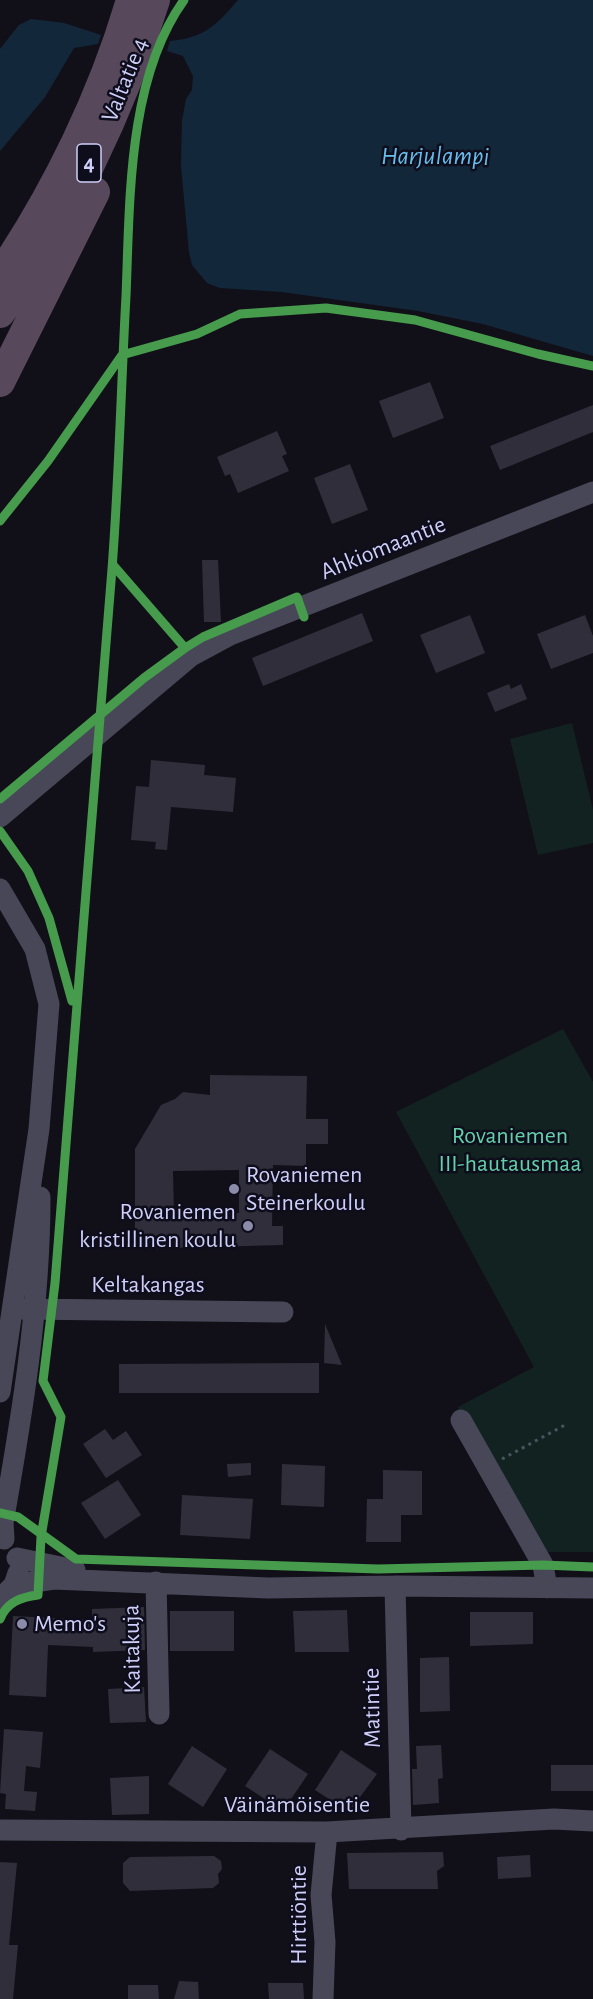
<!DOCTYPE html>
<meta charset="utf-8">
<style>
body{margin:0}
canvas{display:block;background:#111018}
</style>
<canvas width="593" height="1999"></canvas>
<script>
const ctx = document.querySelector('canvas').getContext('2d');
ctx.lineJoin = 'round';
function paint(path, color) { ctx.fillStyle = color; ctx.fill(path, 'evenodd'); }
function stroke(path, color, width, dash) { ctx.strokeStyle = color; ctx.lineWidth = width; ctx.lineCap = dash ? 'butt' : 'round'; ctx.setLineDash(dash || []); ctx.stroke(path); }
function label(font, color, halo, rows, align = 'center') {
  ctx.font = font + ' "Alegreya Sans",sans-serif'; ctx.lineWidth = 5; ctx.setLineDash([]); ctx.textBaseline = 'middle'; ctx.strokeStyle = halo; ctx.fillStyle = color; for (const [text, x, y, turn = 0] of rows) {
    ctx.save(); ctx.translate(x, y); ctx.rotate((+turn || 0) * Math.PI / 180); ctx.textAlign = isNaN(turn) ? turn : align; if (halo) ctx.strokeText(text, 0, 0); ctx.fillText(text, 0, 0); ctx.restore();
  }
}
paint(new Path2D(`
 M572 723 593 810V843L538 855 510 739Z
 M563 1029 593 1082V1552H537L458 1407 534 1367 396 1112Z`), '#112221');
paint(new Path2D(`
 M238 0H593V356L483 324 418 311 282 292 220 288 207 283 192 265 189 252 181 166 182 121 186 99 192 90 193 76 183 56 167 51 170 41C204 38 217 25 238 0Z
 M31 19 64 23 101 35 98 44 74 48 45 97 0 151V49L19 25Z`), '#13273b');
paint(new Path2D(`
 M430 382 444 418 393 438 379 401Z
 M593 405V432L500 470 490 446Z
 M277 431 287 454 282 456 289 471 238 493 230 474 225 476 217 457Z
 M350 464 368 510 332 524 314 478Z
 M202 560H218L221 622H204Z
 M362 613 373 641 263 686 252 658Z
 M470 615 485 653 436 673 420 635Z
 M585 615 593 636V653L551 669 537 634Z
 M509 684 511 689 521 684 527 699 495 712 487 693Z
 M151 760 205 765 204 775 236 778 233 812 171 807 167 850 155 849 156 842 131 840 136 786 149 787Z
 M210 1075 307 1076 306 1119H328V1144H306V1166L273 1165 272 1226H283V1245L135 1249V1149L161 1105 175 1099 183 1092 210 1095ZM239 1170V1213L174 1215 173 1171Z
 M325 1324 342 1365 324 1363Z
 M319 1363V1393H119V1364Z
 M105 1429 113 1440 126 1431 142 1455 106 1478 83 1444Z
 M251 1463V1475L228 1477 227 1464Z
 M282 1464 325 1466 324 1507 281 1505Z
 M383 1470 422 1471V1515H401V1542H366L367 1499H383Z
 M118 1480 141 1515 105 1539 81 1503Z
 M182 1495 253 1499 250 1539 180 1535Z
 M144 1607 145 1650 93 1652V1647L48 1645 46 1697 9 1695 13 1616 92 1620V1609Z
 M347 1610 349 1652H295L293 1611Z
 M170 1611H234V1651H170Z
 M470 1612H533V1644L470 1646Z
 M449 1657 450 1711 420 1712V1658Z
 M144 1687 146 1722 110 1723 108 1689Z
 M4 1729 43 1732 40 1768 26 1766 24 1791 37 1792 35 1811 5 1809 6 1794 0 1793Z
 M441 1745 443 1778 438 1779 439 1803 413 1805 412 1769H417L416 1746Z
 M192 1746 227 1769 203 1807 168 1784Z
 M270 1749 308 1774 283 1811 245 1786Z
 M341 1750 377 1774 349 1812 315 1790Z
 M551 1765H593V1791H551Z
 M149 1776V1814L112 1815 110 1778Z
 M443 1852 444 1866 437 1871 438 1889H349L347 1853Z
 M530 1855 531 1877 498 1879 497 1857Z
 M214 1856 221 1861 222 1869 218 1874 219 1883 213 1888 130 1891 123 1883V1863L130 1857Z
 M0 1862 17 1863 9 1945H18L13 1999H0Z
 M179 1981 198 1982 199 1999H174Z
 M268 1983H303L304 1999H269Z
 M128 1985H158L159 1999H128Z`), '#2f2e3a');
stroke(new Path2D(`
 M502 1459 565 1425`), '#48555e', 3, [3, 4.5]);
stroke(new Path2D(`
 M0 817 191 656 230 635 593 492
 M0 889 35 949 49 1004 39 1129 0 1392
 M23 1309 283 1312
 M461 1420 543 1565 547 1588
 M4 1539 3 1523C22 1415 40 1307 40 1197
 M17 1558 75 1570
 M156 1582 159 1714
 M14 1585 54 1579 268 1588 395 1586 593 1588
 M395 1586 401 1830
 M0 1599 14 1585 18 1573
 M0 1830 327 1832 554 1819 593 1821
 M323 1999 325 1942 321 1895 327 1832`), '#474758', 21);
stroke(new Path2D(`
 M0 275C56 192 103 96 131 0
 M0 313C69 220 121 110 155 0
 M0 382 95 192`), '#58485c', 30);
stroke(new Path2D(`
 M0 521 48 461 122 355 197 334 240 314 326 308 415 320 538 354 593 366
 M113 565 185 648
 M0 799 144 678 185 648 203 637 297 597 304 617
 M0 831 28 871 49 918 72 1001
 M0 1513 18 1517 76 1559 378 1569 543 1565 593 1567
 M0 1619C7 1602 21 1597 38 1595L41 1537 61 1417 43 1381 55 1283C72 1045 94 807 112 569 119 478 121 387 126 296 130 202 127 79 184 0`), '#469c4c', 9);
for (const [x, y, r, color] of [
 [234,1189,6,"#8c8caa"],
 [248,1226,6,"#8c8caa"],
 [22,1624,6,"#8c8caa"]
]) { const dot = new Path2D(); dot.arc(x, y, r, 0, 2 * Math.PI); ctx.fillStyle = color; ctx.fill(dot); stroke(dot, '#0e0d1b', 2); }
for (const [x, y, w] of [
 [89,163,24]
]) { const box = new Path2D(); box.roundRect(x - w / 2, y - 19, w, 38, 4.5); ctx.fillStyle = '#0e0d1b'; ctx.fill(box); stroke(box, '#cecef9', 1.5); }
label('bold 22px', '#cecef9', null, [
 ["4",89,163]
]);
label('24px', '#cecef9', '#0e0d1b', [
 ["Valtatie 4",125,80,-68],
 ["Ahkiomaantie",383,548,-22],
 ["Keltakangas",148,1285],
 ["Kaitakuja",132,1649,-91],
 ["Matintie",372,1708,-91],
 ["Väinämöisentie",297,1805],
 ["Hirttiöntie",299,1915,-90]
]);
label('24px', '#63d0a9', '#0e0d1b', [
 ["Rovaniemen",510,1136],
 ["III-hautausmaa",510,1164]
]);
label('24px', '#cecef9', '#0e0d1b', [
 ["Rovaniemen",246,1175],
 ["Steinerkoulu",246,1203],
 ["Rovaniemen",236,1212,"right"],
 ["kristillinen koulu",236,1240,"right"],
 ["Memo's",34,1624]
], 'left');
label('italic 26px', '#67bded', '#0e0d1b', [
 ["Harjulampi",435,156]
]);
</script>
